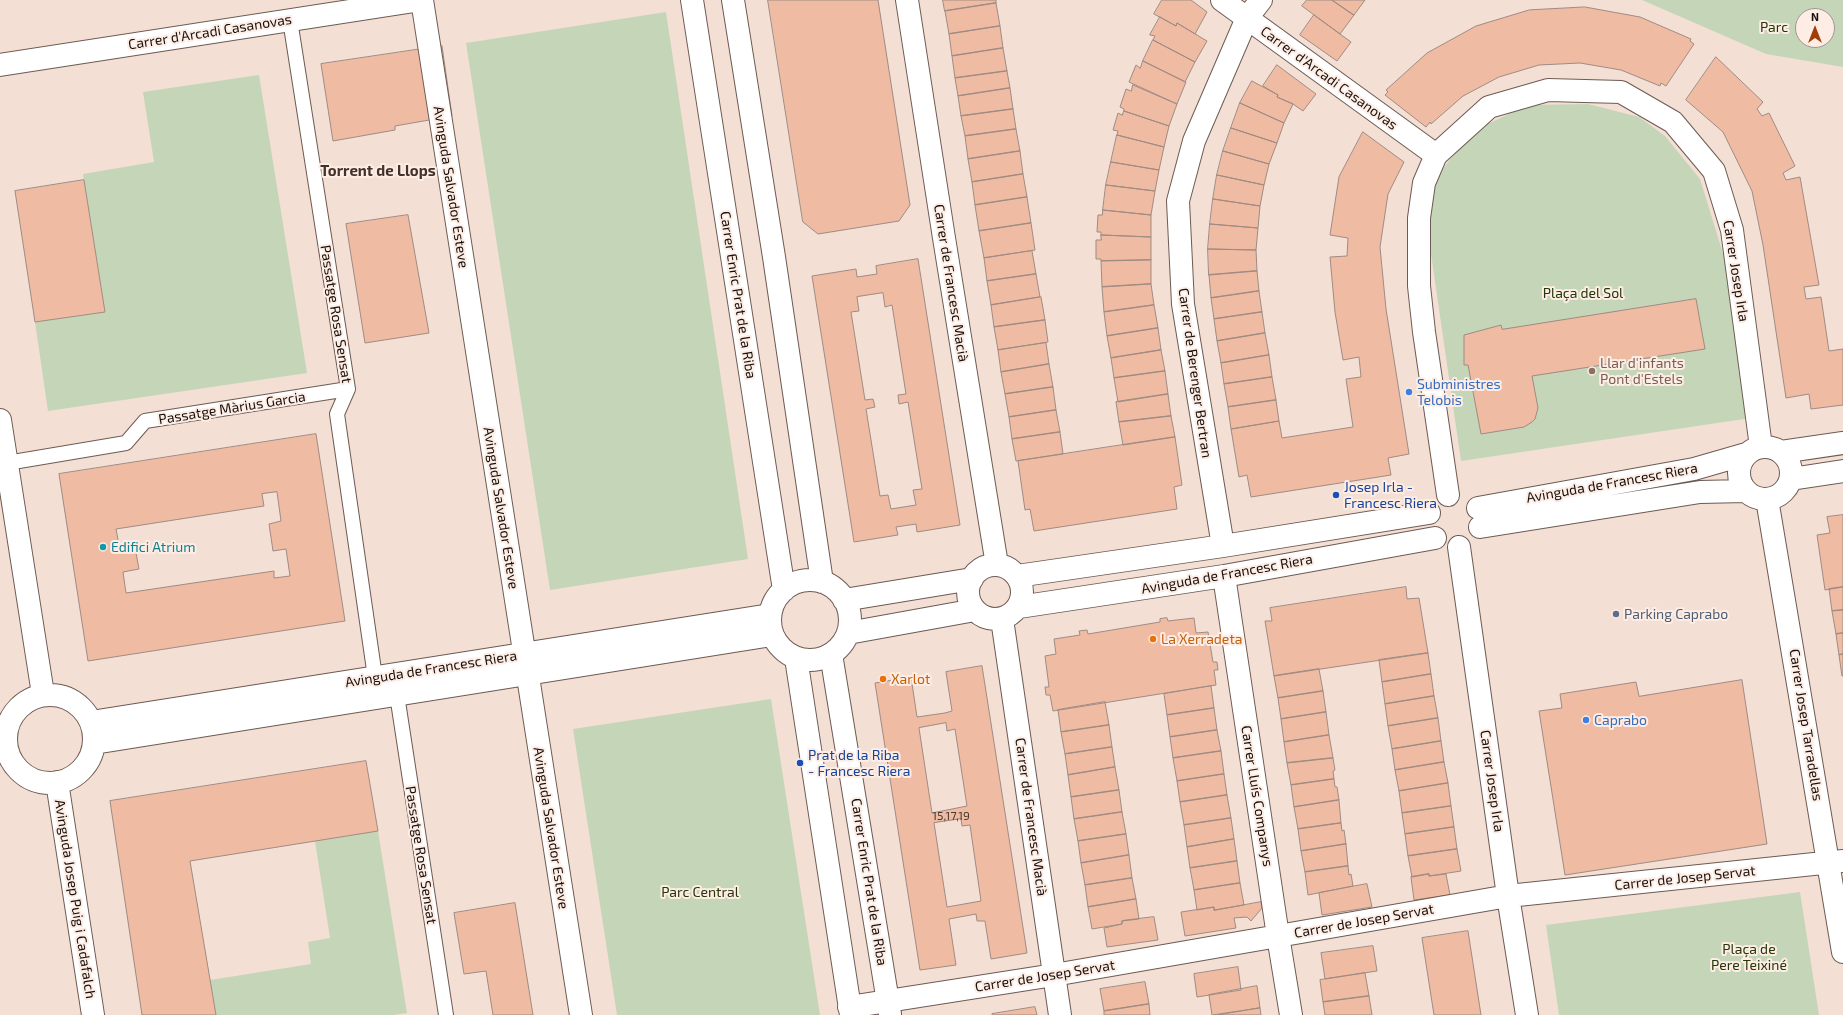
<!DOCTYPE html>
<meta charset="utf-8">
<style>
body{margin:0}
#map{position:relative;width:1843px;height:1015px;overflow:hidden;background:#f4dfd5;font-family:"Exo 2",sans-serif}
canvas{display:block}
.north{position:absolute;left:1795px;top:8px;width:40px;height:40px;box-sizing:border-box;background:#feede5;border:1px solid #a2958f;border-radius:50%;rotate:0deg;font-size:11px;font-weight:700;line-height:16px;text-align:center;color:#17100d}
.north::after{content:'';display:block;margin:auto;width:14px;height:18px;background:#a13e07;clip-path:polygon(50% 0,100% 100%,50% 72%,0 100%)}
</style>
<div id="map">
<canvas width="1843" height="1015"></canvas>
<div class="north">N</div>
</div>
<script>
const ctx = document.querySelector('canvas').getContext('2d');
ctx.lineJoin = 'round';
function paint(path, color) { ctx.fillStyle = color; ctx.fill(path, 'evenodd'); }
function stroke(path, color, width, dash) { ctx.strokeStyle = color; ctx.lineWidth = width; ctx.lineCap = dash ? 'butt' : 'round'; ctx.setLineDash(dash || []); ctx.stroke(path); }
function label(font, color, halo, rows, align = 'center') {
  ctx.font = font + ' "Exo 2",sans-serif'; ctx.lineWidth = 4; ctx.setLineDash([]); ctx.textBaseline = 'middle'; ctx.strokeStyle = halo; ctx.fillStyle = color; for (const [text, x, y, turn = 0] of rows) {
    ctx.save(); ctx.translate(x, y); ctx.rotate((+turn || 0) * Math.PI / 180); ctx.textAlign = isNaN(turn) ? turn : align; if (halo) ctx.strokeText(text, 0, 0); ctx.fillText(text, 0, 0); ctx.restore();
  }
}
paint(new Path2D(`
 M1642 0H1843V67L1766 54ZM1803 16H1827V40H1803Z
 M666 12 748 559 550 590 466 43Z
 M259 75 307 373 48 411 35 322 105 312 83 174 154 162 143 92Z
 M1588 104 1639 117 1665 136 1700 179 1733 286 1751 418 1461 461 1428 233 1432 185 1450 159 1479 128 1528 105Z
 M771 699 820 1015H617L573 729Z
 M378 831 407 1013 393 1015H216L210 980 311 964 308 942 330 938 315 841Z
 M1800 892 1819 1015H1559L1546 925Z`), '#c5d5b8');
const building = new Path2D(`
 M768 0H878L910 205 899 221 818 234 803 222Z
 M943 0H996V3L945 11Z
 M1162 0H1191L1207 12 1195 34 1177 23 1176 26 1154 14Z
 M1307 0H1332L1354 15 1340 34 1302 6Z
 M1332 0H1365L1354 15Z
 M996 3 1000 26 949 34 945 11Z
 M1585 7 1640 17 1691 39 1690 41 1694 44 1666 86 1661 83 1660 86 1621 70 1580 63 1539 65 1499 77 1463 96 1431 124 1430 122 1426 127 1385 95 1388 92 1386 90 1427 53 1476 26 1529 10Z
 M1314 15 1351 42 1337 61 1300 35Z
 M1160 17 1176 26 1177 23 1207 41 1195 62 1153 40 1155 36 1150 35Z
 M1000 26 1003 48 952 56 949 34Z
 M1153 40 1195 62 1185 82 1143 61Z
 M442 46 452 116 395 126V130L333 141 321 64Z
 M1003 48 1007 71 955 78 952 56Z
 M1716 57 1763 102 1757 109 1762 116 1769 113 1795 166 1783 173 1786 180 1800 177 1819 285 1804 287 1806 299 1821 297 1829 351 1843 349V405L1811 409 1809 394 1786 398 1763 245 1752 191 1723 132 1686 100Z
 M1143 61 1186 82 1177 104 1129 82 1136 65 1140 68Z
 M1277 65 1316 94 1303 111 1293 104 1277 97 1278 95 1263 86Z
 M1007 71 1010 88 958 96 955 78Z
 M1252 81 1278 95 1277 97 1293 104 1284 123 1240 103Z
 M1133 85 1177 104 1169 126 1124 111V109L1120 107 1126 89 1131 91Z
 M1010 88 1013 109 961 116 958 96Z
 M1240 103 1284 123 1277 143 1231 128Z
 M1013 109 1016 129 965 136 961 116Z
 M1124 111 1169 126 1164 147 1117 135 1118 131 1113 130 1118 113 1122 115Z
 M1231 128 1277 143 1269 164 1223 151Z
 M1016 129 1020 151 968 159 965 136Z
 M1363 132 1404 162 1388 194 1380 247 1386 309 1409 454 1388 458 1391 475 1251 497 1247 475 1239 477 1231 429 1279 421 1282 438 1353 427 1346 379 1361 377 1359 357 1343 360 1335 312 1330 257 1347 256 1348 238 1330 235 1339 177Z
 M1117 135 1164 147 1159 170 1111 162Z
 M1020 151 1023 174 972 182 968 159Z
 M1223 151 1269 164 1264 185 1217 175Z
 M1111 162 1159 170 1155 191 1106 185Z
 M1023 174 1027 197 975 205 972 182Z
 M1217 175 1264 185 1260 206 1213 199Z
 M84 180 105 312 35 322 15 191Z
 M1106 185 1155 191 1151 215 1103 210Z
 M1027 197 1031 223 979 231 975 205Z
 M1213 199 1260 206 1258 228 1210 224Z
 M1103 210 1151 215V237L1101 235V232H1097L1098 215H1102Z
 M408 215 429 333 365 343 346 224Z
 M1031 223 1035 250 984 258 979 231Z
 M1210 224 1258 228 1256 250 1208 249Z
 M1101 235 1151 237V260L1101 261V259H1096V240H1101Z
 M1208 249 1256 250 1257 271 1209 275Z
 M1032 251 1036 274 987 281 984 258Z
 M918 259 960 525 917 532 916 524 896 527 898 535 854 542 812 276 856 269 857 277 877 274 876 266ZM883 293 885 307 892 305 906 394 898 395 899 404 908 402 922 489 913 490 916 505 891 509 888 495 880 496 866 409 875 407 873 399 865 400 851 312 859 311 857 297Z
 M1151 260V284L1102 287 1101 261Z
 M1257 271 1259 291 1211 298 1209 275Z
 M1036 274 1040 297 991 305 987 281Z
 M1151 284 1154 305 1104 312 1102 287Z
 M1259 291 1262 312 1214 319 1211 298Z
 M1041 297 1045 320 994 327 991 305Z
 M1696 299 1705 349 1532 376 1538 408 1535 419 1532 422 1524 427 1481 434 1468 365H1464V335L1501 325 1502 329Z
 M1154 305 1158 328 1107 336 1104 312Z
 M1262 312 1265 333 1217 341 1214 319Z
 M1045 320 1048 342 998 350 994 327Z
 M1158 328 1161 350 1111 358 1107 336Z
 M1265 333 1269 355 1221 363 1217 341Z
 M1046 343 1049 364 1001 372 998 350Z
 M1161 350 1165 371 1114 378 1111 358Z
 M1269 355 1272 377 1224 384 1221 363Z
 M1049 364 1053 387 1005 394 1001 372Z
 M1165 371 1168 394 1118 402 1114 378Z
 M1272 377 1276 400 1228 407 1224 384Z
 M1053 387 1056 410 1009 417 1005 394Z
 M1168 394 1171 416 1119 422 1116 402Z
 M1276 400 1279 421 1231 429 1228 407Z
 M1056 410 1060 432 1012 439 1009 417Z
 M1171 416 1175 437 1123 445 1119 422Z
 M1060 432 1063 454 1016 461 1012 439Z
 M316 434 345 621 88 661 59 474ZM277 492 281 521 269 524 273 551 286 549 290 576 274 578V571L126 593 123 572 139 569 134 542 119 545 116 529 264 506 262 494Z
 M1175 437 1182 485 1174 487 1177 509 1034 531 1030 509 1025 510 1018 461Z
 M1843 515V587L1825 590 1817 535 1830 533 1827 517Z
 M1406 587 1407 599 1419 598 1428 653 1274 676 1265 621H1272L1270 608Z
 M1843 587V610L1832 611 1829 589Z
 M1843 610V633L1836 634 1832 611Z
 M1167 618 1168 621 1194 618 1196 633 1208 632 1213 662H1217L1218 670H1214L1216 685 1053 711 1050 695H1046L1045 687H1049L1045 656 1056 654 1054 639 1080 635 1079 631 1087 630 1088 634 1160 622V619Z
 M1843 633V654L1839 655 1836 634Z
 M1428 653 1431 674 1382 682 1379 660Z
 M1843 654V676H1842L1839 655Z
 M982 666 1027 953 991 959 985 921H977L976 914 949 919 956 965 920 970 875 683 911 677 917 717 945 713 952 711 946 672ZM946 723 947 731 955 729 967 806 932 813 919 728ZM961 819 962 826 970 825 981 901 947 907 934 823Z
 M1319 669 1323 691 1278 698 1274 676Z
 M1431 674 1434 696 1385 704 1382 682Z
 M1742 680 1767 844 1565 875 1539 711 1562 708 1560 694 1636 682 1639 696Z
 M1211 686 1214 708 1167 715 1164 694Z
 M1323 691 1326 712 1281 719 1278 698Z
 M1434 696 1438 718 1388 726 1385 704Z
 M1105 702 1109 725 1061 732 1058 710Z
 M1214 708 1217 730 1170 737 1167 715Z
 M1326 712 1329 735 1284 742 1281 719Z
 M1438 718 1441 741 1392 749 1388 726Z
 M1109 725 1112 747 1065 754 1061 732Z
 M1217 730 1221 751 1173 758 1170 737Z
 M1329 735 1333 758 1287 763 1284 742Z
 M1441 741 1444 762 1395 770 1392 749Z
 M1112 747 1115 767 1068 775 1065 754Z
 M1221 751 1224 774 1177 781 1173 758Z
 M1333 758 1335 770 1333 771 1334 779 1291 785 1287 763Z
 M366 761 378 831 190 861 216 1015H142L110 801Z
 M1444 762 1448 783 1399 791 1395 770Z
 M1115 767 1119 790 1071 797 1068 775Z
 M1224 774 1227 795 1180 802 1177 781Z
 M1334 779 1335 787H1337L1339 800 1294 807 1291 785Z
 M1448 783 1451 806 1402 813 1399 791Z
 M1119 790 1122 812 1074 819 1071 797Z
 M1227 795 1231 818 1184 825 1180 802Z
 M1339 800 1341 823 1298 829 1294 807Z
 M1451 806 1454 827 1405 834 1402 813Z
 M1122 812 1126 834 1078 841 1074 819Z
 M1231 818 1234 839 1187 847 1184 825Z
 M1341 823 1342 831 1344 830 1346 844 1301 851 1298 829Z
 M1454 827 1457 849 1408 856 1405 834Z
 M1126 834 1129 855 1081 863 1078 841Z
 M1234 839 1237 861 1190 868 1187 847Z
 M1346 844 1348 866 1305 872 1301 851Z
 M1457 849 1461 871 1429 876V874L1412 877 1408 856Z
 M1129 855 1132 878 1085 885 1081 863Z
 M1237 861 1240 883 1194 890 1190 868Z
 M1348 866 1349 875 1351 874 1353 886 1308 895 1305 872Z
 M1429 874V876L1446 874 1450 895 1414 900 1411 877Z
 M1132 878 1136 899 1088 907 1085 885Z
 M1240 883 1244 905 1214 910V907L1197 910 1194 890Z
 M1367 884 1372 907 1322 915 1319 893Z
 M1136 899 1139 919 1122 921V924L1092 929 1088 907Z
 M1261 902 1262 908 1251 921 1247 917 1234 918 1236 928 1185 936 1181 912 1214 907V910Z
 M515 903 533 1015H493L486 971 464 974 454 913Z
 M1154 917 1158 940 1107 947 1104 928 1122 924V921Z
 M1468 931 1481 1015H1434L1422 938Z
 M1373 946 1377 971 1325 979 1321 953Z
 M1238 967 1241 990 1197 997 1194 974Z
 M1365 973 1369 996 1323 1002 1320 980Z
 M1145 982 1149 1004 1104 1011 1100 989Z
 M1257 986 1260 1008 1212 1015 1209 995Z
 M1369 996 1372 1015H1325L1323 1002Z
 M1149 1004 1150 1015H1104V1011Z
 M1035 1007 1037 1015H992V1014Z
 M1260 1008 1261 1015H1218Z`);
paint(building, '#efbba3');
stroke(building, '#9f8b83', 1);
const service = new Path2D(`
 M290 20 348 389 337 414 375 677
 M7 463 126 443 145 421 348 389
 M397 695 446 1015`);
const minor = new Path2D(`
 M422 0 581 1015
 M692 0 784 590
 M733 0 774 257 822 582
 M907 0 944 238 997 565
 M1222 0 1436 155
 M0 65 421 0
 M0 420 43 694
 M1739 473a26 26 0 1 1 52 0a26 26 0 1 1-52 0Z
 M1781 452 1843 443
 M1791 479 1843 471
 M1448 495 1424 332 1419 286V218L1424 183 1436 155 1489 107 1548 90 1621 92 1673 122 1714 171 1732 230 1761 447
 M1767 499 1843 952
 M1478 508 1694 469 1746 454
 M1480 527 1700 492 1745 491
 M1223 546 1183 304 1178 201 1194 141 1247 18 1261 0
 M1459 547 1508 896 1527 1015
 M968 592a27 27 0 1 1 54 0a27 27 0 1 1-54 0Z
 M1017 576 1223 546 1429 513
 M1224 576 1278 936 1291 1015
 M770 620a40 40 0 1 1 80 0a40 40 0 1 1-80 0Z
 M844 600 972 579
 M1019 607 1224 576 1435 538
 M1002 619 1060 1015
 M848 633 975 610
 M831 654 890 1014
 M796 658 851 1015
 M6 739a44 44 0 1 1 88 0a44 44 0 1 1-88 0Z
 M91 722 770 615
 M94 743 772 635
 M57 782 93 1015
 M849 1007 1054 975 1508 896 1843 861`);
stroke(service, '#6d5b53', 16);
stroke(minor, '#6d5b53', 24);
stroke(service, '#fff', 14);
stroke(minor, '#fff', 22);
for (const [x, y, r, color] of [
 [1592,371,4,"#8d6e63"],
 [1409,392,4,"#3f7fe0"],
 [1336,495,4,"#1a4fb4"],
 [103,547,4,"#0f9aa8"],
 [1616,614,4,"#5c6f8a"],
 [1153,639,4,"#e8710a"],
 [883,679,4,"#e8710a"],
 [1586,720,4,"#3f7fe0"],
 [800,763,4,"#1a4fb4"]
]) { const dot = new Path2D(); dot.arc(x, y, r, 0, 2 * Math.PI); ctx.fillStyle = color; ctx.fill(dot); stroke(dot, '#feede5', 1.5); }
label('12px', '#4d3b32', null, [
 ["15,17,19",951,816]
]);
label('14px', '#233806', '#feede5', [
 ["Parc",1774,27],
 ["Plaça del Sol",1583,293],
 ["Parc Central",700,892],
 ["Plaça de",1749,949],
 ["Pere Teixiné",1749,965]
]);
label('14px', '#17100d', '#feede5', [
 ["Carrer d'Arcadi Casanovas",210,32,-9],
 ["Carrer d'Arcadi Casanovas",1329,78,36],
 ["Avinguda Salvador Esteve",451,187,81],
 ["Carrer Josep Irla",1736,271,81],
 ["Carrer de Francesc Macià",951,283,81],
 ["Carrer Enric Prat de la Riba",738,295,81],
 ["Passatge Rosa Sensat",336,314,81],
 ["Carrer de Berenger Bertran",1195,373,82],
 ["Passatge Màrius Garcia",232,408,-9],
 ["Avinguda de Francesc Riera",1612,483,-10],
 ["Avinguda Salvador Esteve",501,508,81],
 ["Avinguda de Francesc Riera",1227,574,-10],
 ["Avinguda de Francesc Riera",431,669,-9],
 ["Carrer Josep Tarradellas",1806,725,81],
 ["Carrer Josep Irla",1492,781,82],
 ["Carrer Lluís Companys",1257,796,81],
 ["Carrer de Francesc Macià",1031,817,82],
 ["Avinguda Salvador Esteve",551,828,81],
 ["Passatge Rosa Sensat",421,855,81],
 ["Carrer de Josep Servat",1685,878,-6],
 ["Carrer Enric Prat de la Riba",869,882,81],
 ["Avinguda Josep Puig i Cadafalch",75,899,81],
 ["Carrer de Josep Servat",1364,921,-10],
 ["Carrer de Josep Servat",1045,976,-9]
]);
label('14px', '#785e54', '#feede5', [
 ["Llar d'infants",1600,363],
 ["Pont d'Estels",1600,379]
], 'left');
label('14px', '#366cbe', '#feede5', [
 ["Subministres",1417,384],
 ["Telobis",1417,400],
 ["Caprabo",1594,720]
], 'left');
label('14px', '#164399', '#feede5', [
 ["Josep Irla -",1344,487],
 ["Francesc Riera",1344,503],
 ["Prat de la Riba",808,755],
 ["- Francesc Riera",808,771]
], 'left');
label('14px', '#0d838f', '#feede5', [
 ["Edifici Atrium",111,547]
], 'left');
label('14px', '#4e5e75', '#feede5', [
 ["Parking Caprabo",1624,614]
], 'left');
label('14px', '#c56008', '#feede5', [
 ["La Xerradeta",1161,639],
 ["Xarlot",891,679]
], 'left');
label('bold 15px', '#42322a', '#feede5', [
 ["Torrent de Llops",378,171]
]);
</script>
